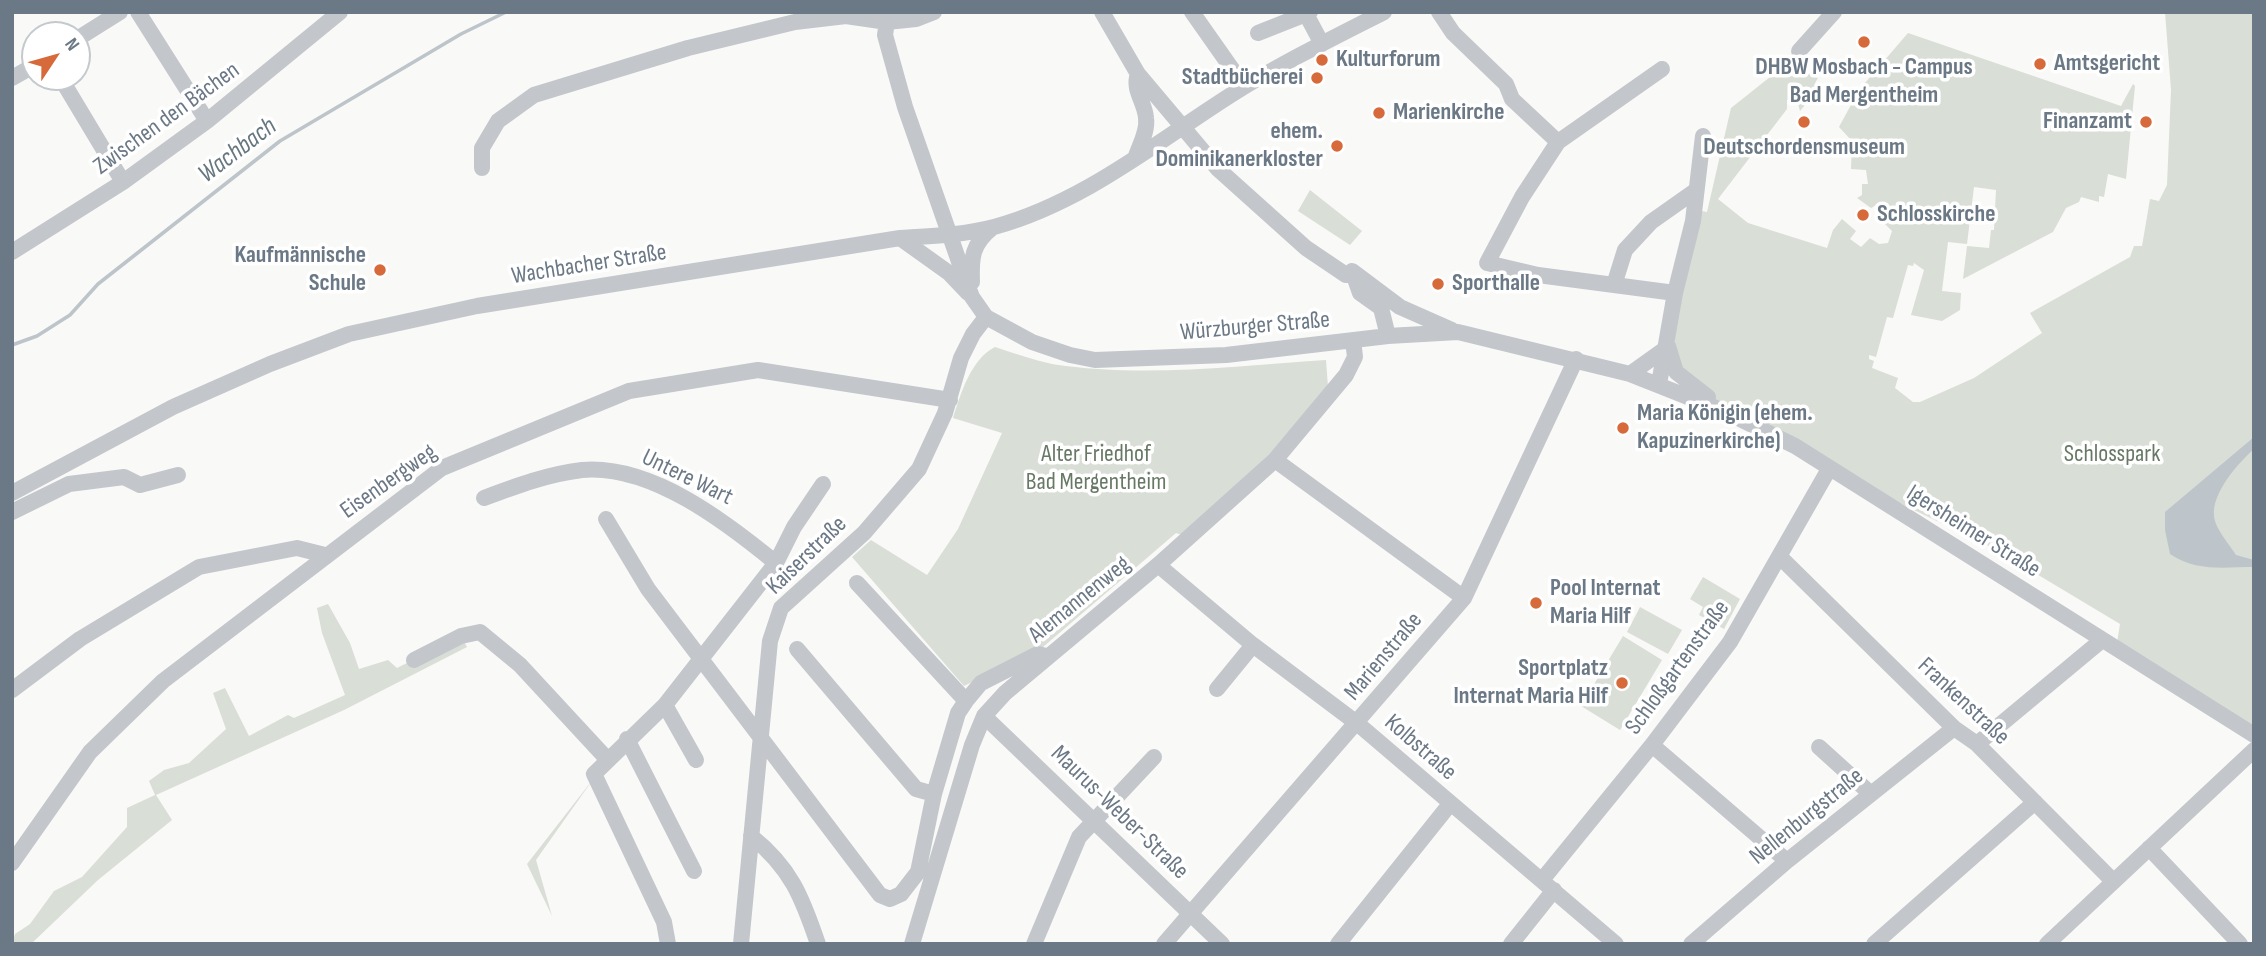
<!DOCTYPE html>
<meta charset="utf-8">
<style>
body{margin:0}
#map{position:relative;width:2266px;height:956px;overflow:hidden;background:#f9f9f7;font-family:"Sofia Sans Condensed",sans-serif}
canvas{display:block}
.frame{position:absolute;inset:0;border:14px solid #6b7885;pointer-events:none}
.north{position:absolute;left:21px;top:21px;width:70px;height:70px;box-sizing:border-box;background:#fff;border:2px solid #c4c9ce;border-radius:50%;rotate:54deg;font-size:19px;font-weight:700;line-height:28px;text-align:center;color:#6b7885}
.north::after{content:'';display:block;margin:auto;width:24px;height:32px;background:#d66a3a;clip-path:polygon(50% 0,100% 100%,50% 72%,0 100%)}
</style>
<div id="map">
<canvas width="2266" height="956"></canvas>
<div class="frame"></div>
<div class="north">N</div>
</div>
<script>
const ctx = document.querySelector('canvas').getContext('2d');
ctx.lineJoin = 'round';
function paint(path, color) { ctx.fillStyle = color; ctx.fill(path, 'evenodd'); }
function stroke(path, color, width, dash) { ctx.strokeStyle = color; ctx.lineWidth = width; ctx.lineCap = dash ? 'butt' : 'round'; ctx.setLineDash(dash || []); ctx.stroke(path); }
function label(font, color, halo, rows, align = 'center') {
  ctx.font = font + ' "Sofia Sans Condensed",sans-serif'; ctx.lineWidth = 7; ctx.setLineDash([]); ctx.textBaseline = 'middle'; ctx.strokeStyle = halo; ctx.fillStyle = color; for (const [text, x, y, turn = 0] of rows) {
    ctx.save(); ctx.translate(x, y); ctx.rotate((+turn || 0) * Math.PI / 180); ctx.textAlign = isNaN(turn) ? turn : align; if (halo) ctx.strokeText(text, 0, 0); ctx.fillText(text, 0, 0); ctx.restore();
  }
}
paint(new Path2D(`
 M2165 12H2254V735L2116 649 2120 624 1995 549 1833 471 1711 398 1676 372 1674 339 1697 210 1707 212 1731 108 1770 77 1798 69 1818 78 1815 83 1821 86 1800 111 1797 100H1787V109L1718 199 1748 223 1827 248 1833 230 1842 219 1856 231 1850 239 1861 247 1870 238 1879 244 1888 243 1892 231 1883 222 1890 211 1880 203 1871 208 1857 198 1862 195V184H1868L1866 170 1851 169 1852 141 1839 127 1859 90 1908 33 2121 106 2133 84 2135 86 2126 179 2108 174 2104 197 2099 196V202L2081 197 2079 202 2066 208 2053 232 1963 279 1967 246 1989 248 1991 230H1994L1996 190 1974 187 1967 244 1948 242 1942 291 1961 293 1960 310 1942 321 1911 315 1924 270 1914 263 1913 266 1908 265 1893 318 1887 317 1876 357 1869 355V359L1874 361 1872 368 1898 378 1895 388 1913 402H1920L1974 378 2042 333 2030 313 2130 257 2134 246H2142L2150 199 2159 201 2167 185 2171 90Z
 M1310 190 1362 231 1350 245 1298 211Z
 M995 347C1014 353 1033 360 1052 364 1142 378 1236 366 1326 360L1328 387 1257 470 1182 535 1176 533 1043 647 964 686 852 557 871 540 927 575 958 529 1002 433 953 418C961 393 971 359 995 347Z
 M1703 577 1740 599 1724 629 1699 615 1703 607 1690 599Z
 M328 604 350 643 359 669 388 660 397 668 461 636 467 647 344 710 156 795 172 820 98 880 31 944H12L15 934 30 924 54 891 82 877 127 827V808L155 795 149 781 164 770 189 763 226 729 213 693 225 688 249 736 288 715 294 718 345 695 322 633 317 608Z
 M1640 607 1682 630 1668 654 1627 632Z
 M1623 636 1662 660 1620 730 1581 706Z
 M594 778 536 860 552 916 527 864Z`), '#d9ded6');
paint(new Path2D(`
 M2254 437V449C2238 463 2212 493 2214 515 2214 527 2229 544 2236 555L2254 560V567C2223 567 2197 572 2170 554L2165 530V512Z`), '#bdc5ca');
stroke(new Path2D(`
 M12 345 37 336 70 315 98 284 280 141 461 34 506 12`), '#bdc5ca', 3.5);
stroke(new Path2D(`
 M138 12 207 121
 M1102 12 1138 74 1218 169 1306 248 1346 275 1353 273 1360 293 1381 308 1388 336
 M1192 12 1244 86
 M1310 12 1306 14 1322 44
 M1439 12 1453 33 1506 84 1512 99 1558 142
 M887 22 885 35 905 107 963 273 972 297 986 317 1032 342 1070 355 1095 360 1226 355 1388 336 1458 332 1630 374 1726 412 1795 446 2254 735
 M1258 33 1306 14 1305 12
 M77 39 120 12
 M1799 51 1834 12
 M1662 69 1558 142 1522 197 1487 263 1538 275 1675 293
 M60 77 123 182
 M12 78 35 65
 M1136 156C1140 144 1148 131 1146 118 1145 102 1132 90 1138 74
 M482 168V148L498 121 534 95 688 48 795 22 846 16 887 22 916 19 934 12
 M900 238 949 273 968 293
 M12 252 123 182 207 121 340 12
 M1352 271 1400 307 1452 330
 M972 282C971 258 972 244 992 228
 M1614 285 1625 250 1651 222 1695 191
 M1668 346 1676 372 1708 397
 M1630 374 1665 349
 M1659 384 1675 293 1693 221 1703 136
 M1275 460 1464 598
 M12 493 173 407 270 364 349 334 477 306 900 238C932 236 963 235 994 227 1083 203 1158 141 1234 93 1282 63 1333 38 1384 12
 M484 498C516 486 548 474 582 470 651 464 726 522 776 563
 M12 512 69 484 124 477 140 485 178 475
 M606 519 648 589 880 895 890 899 901 894 918 872 934 794 958 713 966 701 981 683 1038 654 1046 656
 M1780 557 1954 728 1977 744 2113 881
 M1158 565 1253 645 1358 724 1616 944
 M857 583 966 701
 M797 649 916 789 934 794
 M414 660 461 636 480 632 520 665 607 759
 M1217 689 1253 645
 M12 690 80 639 199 567 297 548 325 555
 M665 705 696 760
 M984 716 1222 944
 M627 739 694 871
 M1977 744 2102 640
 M1652 745 1787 861
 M1819 747 1871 794
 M751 836C791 868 802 897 818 944
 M2149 848 2240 944
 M12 863 90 752 163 681 442 468 629 391 758 370 950 400
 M1542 880 1652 745 1730 642 1829 469
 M668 944 664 922 594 774 665 705 776 563 794 527 823 484
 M741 944 770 641 781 608 864 533 919 469 945 413 961 358 973 334 986 317
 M912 944 972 745 984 716 1005 693 1158 565 1275 460 1346 375 1355 357 1353 340
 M1034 944 1079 837 1154 757
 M1164 944 1464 598 1576 359
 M1338 944 1450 804
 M1511 944 1554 890
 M1691 944 1787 861 1954 728
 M1874 944 2035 802
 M2047 944 2254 750`), '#c3c6ca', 16);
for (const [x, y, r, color] of [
 [1864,42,7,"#d66a3a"],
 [1322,60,7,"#d66a3a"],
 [2040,64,7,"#d66a3a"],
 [1317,78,7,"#d66a3a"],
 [1379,113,7,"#d66a3a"],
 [1804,122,7,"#d66a3a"],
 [2146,122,7,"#d66a3a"],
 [1337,146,7,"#d66a3a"],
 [1863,215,7,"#d66a3a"],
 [380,270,7,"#d66a3a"],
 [1438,284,7,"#d66a3a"],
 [1623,428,7,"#d66a3a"],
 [1536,603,7,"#d66a3a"],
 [1622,683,7,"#d66a3a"]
]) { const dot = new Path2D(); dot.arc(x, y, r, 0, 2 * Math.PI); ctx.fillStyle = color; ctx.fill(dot); stroke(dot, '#fff', 2.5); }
label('bold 24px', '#6b7885', '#fff', [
 ["Kulturforum",1336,60],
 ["Amtsgericht",2054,64],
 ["DHBW Mosbach - Campus",1864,68,"center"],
 ["Bad Mergentheim",1864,96,"center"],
 ["Stadtbücherei",1303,78,"right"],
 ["Marienkirche",1393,113],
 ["Finanzamt",2132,122,"right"],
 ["ehem.",1323,132,"right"],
 ["Dominikanerkloster",1323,160,"right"],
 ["Deutschordensmuseum",1804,148,"center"],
 ["Schlosskirche",1877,215],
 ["Kaufmännische",366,256,"right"],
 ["Schule",366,284,"right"],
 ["Sporthalle",1452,284],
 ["Maria Königin (ehem.",1637,414],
 ["Kapuzinerkirche)",1637,442],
 ["Pool Internat",1550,589],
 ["Maria Hilf",1550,617],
 ["Sportplatz",1608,669,"right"],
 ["Internat Maria Hilf",1608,697,"right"]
], 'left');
label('24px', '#6b7885', '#fff', [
 ["Zwischen den Bächen",167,119,-36],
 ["Wachbacher Straße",589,265,-9],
 ["Würzburger Straße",1255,327,-5],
 ["Untere Wart",687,478,26],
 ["Eisenbergweg",389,482,-35],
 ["Igersheimer Straße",1973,532,32],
 ["Kaiserstraße",807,556,-44],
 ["Alemannenweg",1080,600,-39],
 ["Marienstraße",1384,657,-50],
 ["Schloßgartenstraße",1678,668,-54],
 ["Frankenstraße",1963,702,43],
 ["Kolbstraße",1420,748,41],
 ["Maurus-Weber-Straße",1119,813,44],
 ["Nellenburgstraße",1807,817,-39]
]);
label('24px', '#677865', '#fff', [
 ["Alter Friedhof",1096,455],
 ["Bad Mergentheim",1096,483],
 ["Schlosspark",2112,455]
]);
label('italic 26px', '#677780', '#fff', [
 ["Wachbach",238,151,-37]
]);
</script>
